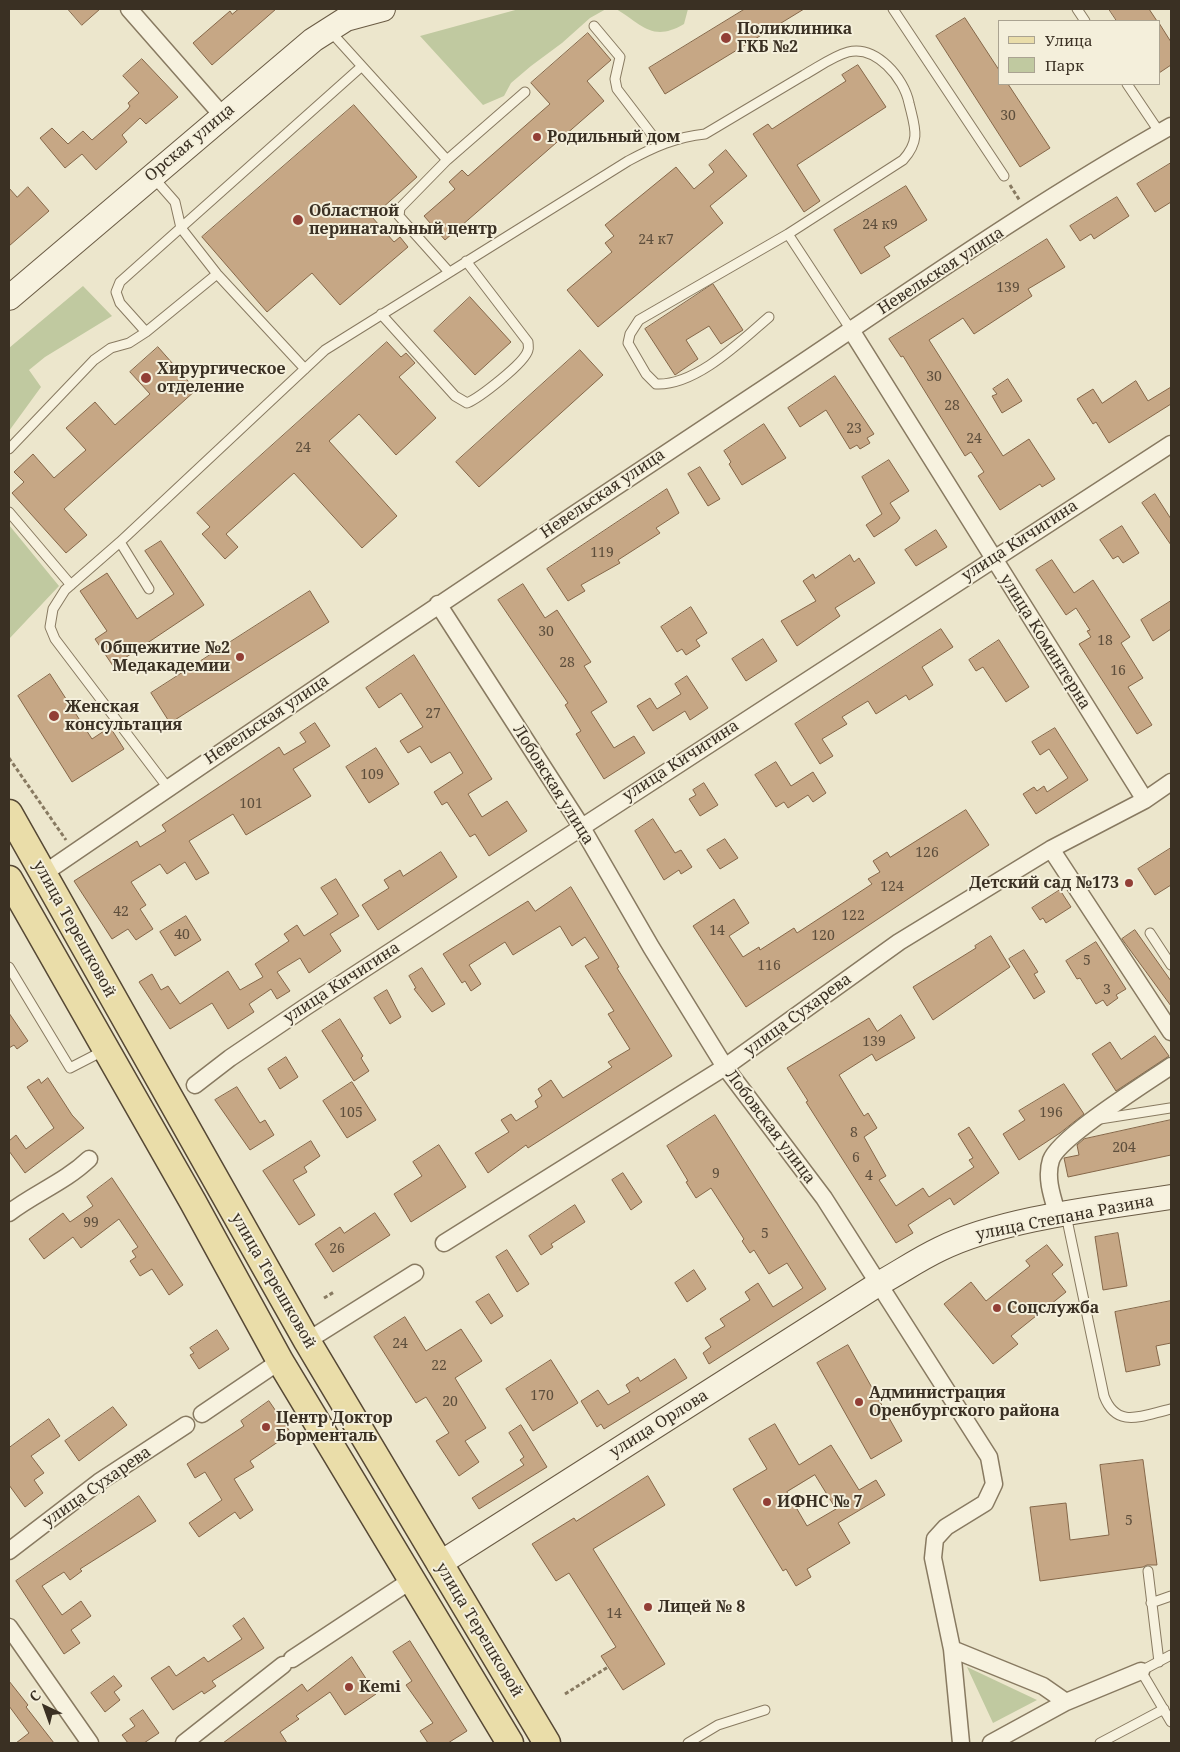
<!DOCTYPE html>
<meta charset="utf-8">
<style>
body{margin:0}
#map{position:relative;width:1180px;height:1752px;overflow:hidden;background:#ece6cc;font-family:"Noto Serif",serif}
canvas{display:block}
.frame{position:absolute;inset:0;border:10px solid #3a3023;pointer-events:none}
.legend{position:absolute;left:998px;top:20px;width:162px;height:65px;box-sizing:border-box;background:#f4efdb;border:1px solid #aaa391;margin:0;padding:6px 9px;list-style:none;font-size:15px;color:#3a3023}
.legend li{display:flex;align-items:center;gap:10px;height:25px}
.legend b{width:25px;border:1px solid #aaa391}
.north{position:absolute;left:20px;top:1682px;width:50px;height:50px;-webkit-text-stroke:4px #f4efdb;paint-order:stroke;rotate:318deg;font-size:14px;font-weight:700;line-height:20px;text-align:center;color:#3a3023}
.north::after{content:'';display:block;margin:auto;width:18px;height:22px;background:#3a3023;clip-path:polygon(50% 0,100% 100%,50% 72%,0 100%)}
</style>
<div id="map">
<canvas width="1180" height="1752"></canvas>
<div class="frame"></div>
<ul class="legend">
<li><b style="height:6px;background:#eadda9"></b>Улица</li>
<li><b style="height:14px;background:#c0c9a0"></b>Парк</li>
</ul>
<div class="north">С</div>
</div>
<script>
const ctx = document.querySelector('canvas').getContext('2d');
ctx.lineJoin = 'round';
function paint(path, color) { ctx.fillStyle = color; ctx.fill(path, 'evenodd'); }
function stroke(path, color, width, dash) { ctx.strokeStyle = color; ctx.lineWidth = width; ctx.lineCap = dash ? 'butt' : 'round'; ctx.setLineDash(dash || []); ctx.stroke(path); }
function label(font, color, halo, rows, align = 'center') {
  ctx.font = font + ' "Noto Serif",serif'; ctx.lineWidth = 4; ctx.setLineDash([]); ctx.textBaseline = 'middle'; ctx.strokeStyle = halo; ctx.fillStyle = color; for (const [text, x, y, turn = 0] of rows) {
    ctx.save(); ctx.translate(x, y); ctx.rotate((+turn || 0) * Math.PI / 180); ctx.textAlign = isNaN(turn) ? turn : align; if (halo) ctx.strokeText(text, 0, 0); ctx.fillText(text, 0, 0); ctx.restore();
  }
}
paint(new Path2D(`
 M519 9H606L590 18 562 43 531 66 511 83 504 96 483 105 420 36Z
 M616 9H688L684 24C652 43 642 24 616 9Z
 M83 286 112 316 45 357 29 370 41 387 9 431V348Z
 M9 525 59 586 9 639Z
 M967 1667 1037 1700 993 1723Z`), '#c0c9a0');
const building = new Path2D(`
 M68 9H100L82 25Z
 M239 9H276L212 65 193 43 230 11 232 14Z
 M745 9H804L665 94 649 68Z
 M1109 9H1149L1157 21H1117Z
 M965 18 999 70V84H1008L1050 148 1020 167 936 36Z
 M1159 23 1171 42V65L1159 73Z
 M588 33 611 60 587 81 604 101 445 240 424 216 455 189 449 182 462 170 468 176 550 104 531 83Z
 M142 59 178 97 146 124 140 118 122 135 127 142 96 170 82 154 65 168 40 138 52 128 68 144 83 131 92 140 128 109 130 106 128 103 139 93 123 76Z
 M858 65 886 107 797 165 820 201 804 212 753 134 768 124 772 129 846 81 842 75Z
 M354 105 417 177 372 217 394 242 400 237 408 247 340 305 312 273 267 312 202 237Z
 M726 150 747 176 710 206 723 223 598 327 567 290 612 252 605 243 614 236 605 225 676 167 694 189 714 172 709 165Z
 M1171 163V202L1155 212 1137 184Z
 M906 186 927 220 884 247 890 256 861 274 834 230Z
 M28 187 49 211 9 246V188L17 197Z
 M1117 197 1129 216 1094 239 1091 234 1080 241 1070 226Z
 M1047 239 1065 267 1028 289 1032 296 974 334 963 318 929 340 1003 456 1029 439 1055 479 1042 487 1040 484 1000 510 978 476 984 472 971 452 965 456 903 356 901 357 889 339Z
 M713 284 743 330 721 344 709 326 686 340 698 359 675 375 645 329Z
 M470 297 511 342 475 375 434 331Z
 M387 342 401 357 406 353 415 363 399 377 436 418 396 455 359 414 329 441 397 516 362 548 294 473 226 534 238 547 225 559 202 534 210 527 197 513Z
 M158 347 196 390 64 509 87 535 66 553 12 493 24 482 14 472 33 454 54 478 86 450 66 428 95 402 115 425 150 394 130 372Z
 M580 350 603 375 479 487 456 462Z
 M835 376 874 434 867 438 870 443 860 449 857 445 850 449 826 410 800 427 788 408Z
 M1008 379 1022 401 1002 413 992 396 997 394 993 389Z
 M1136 381 1148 401 1171 387V404L1109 443 1096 422 1093 424 1077 399 1093 389 1102 403Z
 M764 424 786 458 742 485 729 464 731 462 724 451Z
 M889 460 909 491 890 503 900 518 897 522 874 537 866 525 882 514 862 477Z
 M700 467 720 499 708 506 688 474Z
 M667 489 679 513 656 528 660 533 618 560 620 563 581 585 585 591 568 601 547 569Z
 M1155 494 1171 519V545L1142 503Z
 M1122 526 1139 553 1123 563 1118 556 1113 559 1100 540Z
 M936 530 947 547 916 566 905 550Z
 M161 541 204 605 113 666 95 639 107 631 80 591 107 573 137 619 174 594 145 551Z
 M850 555 854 562 859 558 875 583 835 608 840 616 797 646 781 621 816 601 803 581 813 574 815 578Z
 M1052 560 1074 593 1093 580 1130 637 1121 643 1143 678 1128 687 1152 725 1137 734 1079 644 1091 637 1087 631 1090 630 1076 608 1066 615 1036 570Z
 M523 584 545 618 557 610 591 662 584 666 607 702 591 712 614 748 634 736 645 753 604 779 576 734 581 731 565 705 568 703 498 600Z
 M310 591 329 622 170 723 151 693Z
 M1171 601V629L1153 641 1141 620Z
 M691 607 707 633 696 640 700 646 686 655 682 649 677 652 661 627Z
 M941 629 953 647 922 667 933 685 909 700 906 695 876 714 868 701 842 717 847 724 822 739 833 756 820 764 795 724Z
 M763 639 777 661 746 681 732 659Z
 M999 640 1029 687 1006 702 983 667 976 671 969 660Z
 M414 655 492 779 468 794 482 817 507 801 527 831 489 856 475 834 470 837 447 802 442 805 434 792 463 773 450 752 431 763 420 746 408 753 400 741 423 727 401 693 379 708 366 688Z
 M50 674 92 739 110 727 124 749 72 782 18 696Z
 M687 676 708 708 690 720 685 711 653 731 637 706 650 698 657 709 681 694 675 684Z
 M315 723 330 746 293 769 311 796 246 835 233 814 189 841 209 873 196 880 185 862 167 874 160 864 131 882 146 905 140 909 153 929 136 940 128 929 112 939 74 881 137 841 140 847 166 831 162 825 279 747 284 755 306 742 300 733Z
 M1055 728 1088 780 1036 814 1023 794 1034 787 1037 791 1044 786 1047 792 1068 778 1049 749 1040 755 1032 742Z
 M376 748 399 784 369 803 346 767Z
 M776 762 791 786 813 772 826 793 813 802 808 795 788 808 784 802 776 807 755 775Z
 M704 783 718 805 700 816 689 799 696 795 693 790Z
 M966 810 989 845 746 1007 693 926 734 899 749 923 729 936 743 957 759 947 760 950 794 928 797 933 872 884 868 879 880 872 873 861 887 852 890 857Z
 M653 819 675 853 681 850 692 867 681 874 679 870 664 880 635 831Z
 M725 839 738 858 720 869 707 850Z
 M1171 848V885L1155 895 1138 869Z
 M441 852 457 877 378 930 362 905 389 888 384 880 400 870 403 876Z
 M336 879 359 916 330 934 341 951 309 973 300 958 277 972 290 991 277 999 271 989 249 1004 254 1012 228 1029 212 1003 170 1029 139 982 152 974 161 990 168 986 180 1004 228 971 240 990 263 977 255 964 289 941 284 934 297 925 304 936 338 914 321 888Z
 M571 887 619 967 617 968 672 1056 528 1148 526 1145 488 1173 475 1153 509 1132 501 1120 511 1114 516 1121 538 1107 535 1101 542 1096 538 1089 551 1080 563 1098 612 1067 608 1062 630 1049 608 1014 614 1011 585 966 599 958 585 937 572 946 560 926 513 955 505 942 469 965 481 984 471 991 465 981 462 983 443 954 528 901 535 911Z
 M1060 890 1071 907 1046 923 1043 918 1040 920 1032 908Z
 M186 916 201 940 175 956 160 932Z
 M1135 930 1171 981V1006L1122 939Z
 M991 936 1010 967 933 1020 913 987 976 948 975 946Z
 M1096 942 1126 989 1116 995 1118 998 1107 1006 1103 1000 1096 1004 1080 978 1077 979 1066 961Z
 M1024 950 1038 972 1034 974 1045 992 1034 999 1009 959Z
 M422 968 445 1004 432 1012 414 989 416 988 409 976Z
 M387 990 401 1017 390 1024 374 998Z
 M9 1013 28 1041 17 1049 14 1045 9 1048Z
 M901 1015 915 1038 876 1061 872 1054 839 1075 864 1116 868 1113 877 1128 864 1137 886 1176 879 1180 896 1206 923 1188 929 1197 974 1167 969 1160 973 1158 958 1134 969 1127 999 1173 954 1205 950 1198 908 1225 913 1233 896 1243 806 1102 808 1101 787 1068 869 1018 877 1031Z
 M340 1019 363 1056 361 1058 369 1071 354 1081 322 1031Z
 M1155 1036 1169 1056 1116 1091 1092 1054 1110 1042 1121 1059Z
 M286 1057 298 1077 280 1089 268 1069Z
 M48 1078 72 1115 84 1128 25 1173 9 1151V1141L16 1135 26 1149 54 1128 27 1087 39 1079 41 1083Z
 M352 1082 376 1120 347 1138 323 1101Z
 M1064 1084 1084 1114 1060 1133 1019 1160 1003 1134 1025 1120 1019 1111Z
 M237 1087 260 1123 265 1120 274 1135 250 1150 215 1100Z
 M715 1115 826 1289 709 1364 703 1353 711 1347 705 1338 725 1326 720 1319 750 1300 745 1292 758 1283 773 1307 803 1288 787 1263 769 1274 754 1250 750 1253 742 1241 744 1239 711 1188 696 1198 686 1182 688 1181 667 1146Z
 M1171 1120V1155L1068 1177 1064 1158 1079 1155 1077 1145 1084 1139Z
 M311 1141 320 1156 304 1167 307 1172 293 1180 315 1215 299 1225 263 1171Z
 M439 1145 466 1187 411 1222 394 1194 422 1176 413 1162Z
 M623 1173 642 1202 631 1210 612 1180Z
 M112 1178 183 1285 169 1295 152 1269 140 1276 130 1261 136 1257 132 1251 138 1247 119 1219 81 1248 73 1237 44 1259 29 1239 63 1213 70 1222 93 1206 87 1197Z
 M575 1205 585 1222 551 1244 553 1247 541 1255 529 1236Z
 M375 1213 390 1235 333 1272 315 1244 340 1227 344 1233Z
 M1118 1233 1127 1286 1103 1290 1095 1237Z
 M1047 1245 1063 1265 1052 1274 1066 1292 1011 1336 1018 1344 993 1364 944 1304 971 1282 986 1301 1030 1266 1026 1261Z
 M507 1250 529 1284 517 1292 496 1257Z
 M694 1270 706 1289 687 1302 675 1283Z
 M489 1294 503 1316 491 1324 476 1302Z
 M1171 1301V1343L1156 1346 1160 1365 1126 1372 1115 1312Z
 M405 1317 426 1351 461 1329 482 1361 455 1378 486 1428 465 1441 479 1462 459 1476 436 1441 449 1433 426 1397 416 1403 374 1337Z
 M217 1330 229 1349 199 1369 190 1355 194 1353 190 1348Z
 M848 1345 902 1441 871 1459 817 1363Z
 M675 1359 687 1378 604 1429 601 1424 597 1427 581 1401 598 1390 608 1405 630 1392 626 1385 638 1377 640 1381Z
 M551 1360 578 1403 533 1431 506 1389Z
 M269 1401 291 1433 250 1461 254 1467 234 1479 253 1510 240 1519 235 1512 199 1537 189 1523 222 1500 205 1472 195 1478 187 1464 244 1426 241 1421Z
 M113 1407 127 1425 79 1461 65 1441Z
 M49 1419 60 1436 31 1456 44 1473 34 1480 43 1493 25 1507 9 1485V1448Z
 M775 1424 799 1465 831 1445 859 1490 876 1480 885 1495 838 1523 850 1543 807 1569 811 1577 796 1586 786 1569 783 1571 733 1489 767 1469 749 1439ZM815 1475 836 1509 807 1526 787 1492Z
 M521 1425 547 1467 479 1509 472 1498 524 1465 520 1460 524 1457 509 1433Z
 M1143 1460 1157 1565H1147L1143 1567 1040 1581 1030 1507 1066 1503 1070 1540 1109 1535 1100 1465Z
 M648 1476 665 1505 593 1549 665 1664 623 1690 601 1656 616 1647 569 1573 556 1581 532 1544 574 1518 576 1521Z
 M139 1496 156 1521 80 1569 82 1571 70 1580 64 1572 42 1586 62 1615 81 1601 91 1616 71 1630 80 1643 64 1654 16 1581Z
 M244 1618 264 1648 212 1681 216 1686 204 1694 202 1691 173 1710 151 1678 169 1666 176 1676 204 1657 208 1662 242 1639 233 1626Z
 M410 1641 467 1731 448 1743H428L420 1731 433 1723 406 1685 412 1681 393 1652Z
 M352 1657 376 1694 345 1715 330 1692 296 1716 299 1719 280 1732 287 1743H223L302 1684 307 1691Z
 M114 1676 122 1686 114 1692 120 1700 105 1712 91 1693Z
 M9 1681 28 1705 26 1707 54 1743H16L29 1733 9 1706Z
 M143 1710 159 1733 144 1743H128L122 1735 135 1726 130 1719Z`);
paint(building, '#c6a785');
stroke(building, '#856749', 1);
const lane = new Path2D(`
 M893 9 1004 176
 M1077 9 1085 21
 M594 26 620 57 615 79 617 89 659 144
 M330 31 447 160
 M1127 84 1160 133
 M153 177 175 202 181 228 217 274 305 369
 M788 234 851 330
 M449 272 399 216 400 208 447 160 525 92
 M381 314 455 396 467 403C479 398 525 363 528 350 529 348 528 345 528 342L466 261
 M146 332 120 303 116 292 120 282 361 67
 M9 449 94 360 111 348 129 343 146 332 217 274
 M9 512 71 585
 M120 542 149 589
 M168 788 55 639 50 627 53 609 65 590 120 542 325 350 628 161C654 147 676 137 705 134 738 114 771 95 804 75 817 68 833 56 848 52 876 45 904 78 909 103 915 128 921 140 903 160L788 234 639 320 630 334 628 343 646 374 656 384C696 386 741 341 769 317
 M1150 933 1171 965
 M9 967 70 1068 105 1050
 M1100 1119 1170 1108
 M1066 1215 1104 1396C1117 1430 1143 1415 1171 1409
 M1148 1571 1159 1662
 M1151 1603 1171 1596
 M1171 1655 1141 1671 1171 1722
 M688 1743 718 1725 765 1710
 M1100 1743 1164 1709`);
const street = new Path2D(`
 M129 9 222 115
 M851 330 1145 800
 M438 604 581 826 651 947 725 1067 824 1198 989 1457 994 1484 985 1503 946 1527 935 1539 933 1558 952 1649 961 1743
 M1051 849 1171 1032
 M43 874C279 712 515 553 754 395 891 304 1027 207 1171 126
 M195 1085 230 1058 307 1006 1171 444
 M9 1213C35 1193 65 1182 89 1159
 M1058 1216C1053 1199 1045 1178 1051 1160 1059 1137 1148 1082 1171 1066
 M444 1243 725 1067 899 942 1051 849 1145 800 1171 782
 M307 1341 415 1273
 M202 1414 280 1361
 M9 1551 99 1482 186 1425
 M9 1627 90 1743
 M952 1649 1043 1686 1066 1702
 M292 1659 410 1581
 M184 1743 283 1665
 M991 1743 1066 1702 1141 1671`);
const secondary = new Path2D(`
 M9 298 313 40 346 19 383 9
 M439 1564 880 1283C900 1272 919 1259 940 1249 1003 1218 1101 1208 1171 1197`);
const primary = new Path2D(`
 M9 813 307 1341 547 1743
 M9 879 193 1202 280 1361 510 1743`);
stroke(lane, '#887a61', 11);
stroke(street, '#887a61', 19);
stroke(secondary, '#6a5b44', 26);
stroke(primary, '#564834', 29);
stroke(new Path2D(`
 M1010 185 1020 201
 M9 758 66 840
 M324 1298 334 1292
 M565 1694 608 1667`), '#887a61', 3, [4, 2.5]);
stroke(lane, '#f7f2df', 9);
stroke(street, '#f7f2df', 16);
stroke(secondary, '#f7f2df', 24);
stroke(primary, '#eadda9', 26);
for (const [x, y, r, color] of [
 [726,38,6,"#923f36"],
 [537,137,5,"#923f36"],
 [298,220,6,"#923f36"],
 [146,378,6,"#923f36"],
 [240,657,5,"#923f36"],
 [54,716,6,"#923f36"],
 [1129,883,5,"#923f36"],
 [997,1308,5,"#923f36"],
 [859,1402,5,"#923f36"],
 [266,1427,5,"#923f36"],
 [767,1502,5,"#923f36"],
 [648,1607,5,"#923f36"],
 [349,1687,5,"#923f36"]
]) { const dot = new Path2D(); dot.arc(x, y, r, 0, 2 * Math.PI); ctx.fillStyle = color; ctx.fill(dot); stroke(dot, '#f4efdb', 2); }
label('14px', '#5d4e3c', null, [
 ["30",1008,116],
 ["24 к9",880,225],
 ["24 к7",656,240],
 ["139",1008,288],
 ["30",934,377],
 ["28",952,406],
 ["23",854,429],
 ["24",974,439],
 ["24",303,448],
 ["119",602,553],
 ["30",546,632],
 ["18",1105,641],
 ["28",567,663],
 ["16",1118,671],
 ["27",433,714],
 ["109",372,775],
 ["101",251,804],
 ["126",927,853],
 ["124",892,887],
 ["42",121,912],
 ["122",853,916],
 ["14",717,931],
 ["40",182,935],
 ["120",823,936],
 ["5",1087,961],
 ["116",769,966],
 ["3",1107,990],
 ["139",874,1042],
 ["105",351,1113],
 ["196",1051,1113],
 ["8",854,1133],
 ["204",1124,1148],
 ["6",856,1158],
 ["9",716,1174],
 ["4",869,1176],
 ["99",91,1223],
 ["5",765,1234],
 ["26",337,1249],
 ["24",400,1344],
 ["22",439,1366],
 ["170",542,1396],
 ["20",450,1402],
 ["5",1129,1521],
 ["14",614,1614]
]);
label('bold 16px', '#3a3023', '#f4efdb', [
 ["Поликлиника",737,29],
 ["ГКБ №2",737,47],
 ["Родильный дом",547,137],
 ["Областной",309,211],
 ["перинатальный центр",309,229],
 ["Хирургическое",157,369],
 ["отделение",157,387],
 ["Общежитие №2",230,648,"right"],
 ["Медакадемии",230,666,"right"],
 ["Женская",65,707],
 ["консультация",65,725],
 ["Детский сад №173",1119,883,"right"],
 ["Соцслужба",1007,1308],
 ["Администрация",869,1393],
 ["Оренбургского района",869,1411],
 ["Центр Доктор",276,1418],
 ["Борменталь",276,1436],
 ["ИФНС № 7",777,1502],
 ["Лицей № 8",658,1607],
 ["Kemi",359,1687]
], 'left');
label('16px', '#3a3023', '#f4efdb', [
 ["Орская улица",190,143,-40],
 ["Невельская улица",941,271,-33],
 ["Невельская улица",603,494,-34],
 ["улица Кичигина",1020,541,-33],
 ["улица Коминтерна",1045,642,58],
 ["Невельская улица",267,720,-34],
 ["улица Кичигина",681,761,-33],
 ["Лобовская улица",553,785,58],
 ["улица Терешковой",74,929,61],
 ["улица Кичигина",342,983,-33],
 ["улица Сухарева",798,1015,-36],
 ["Лобовская улица",770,1127,53],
 ["улица Степана Разина",1065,1218,-11],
 ["улица Терешковой",273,1281,60],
 ["улица Орлова",659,1424,-32],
 ["улица Сухарева",97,1487,-35],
 ["улица Терешковой",479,1630,59]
]);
</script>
